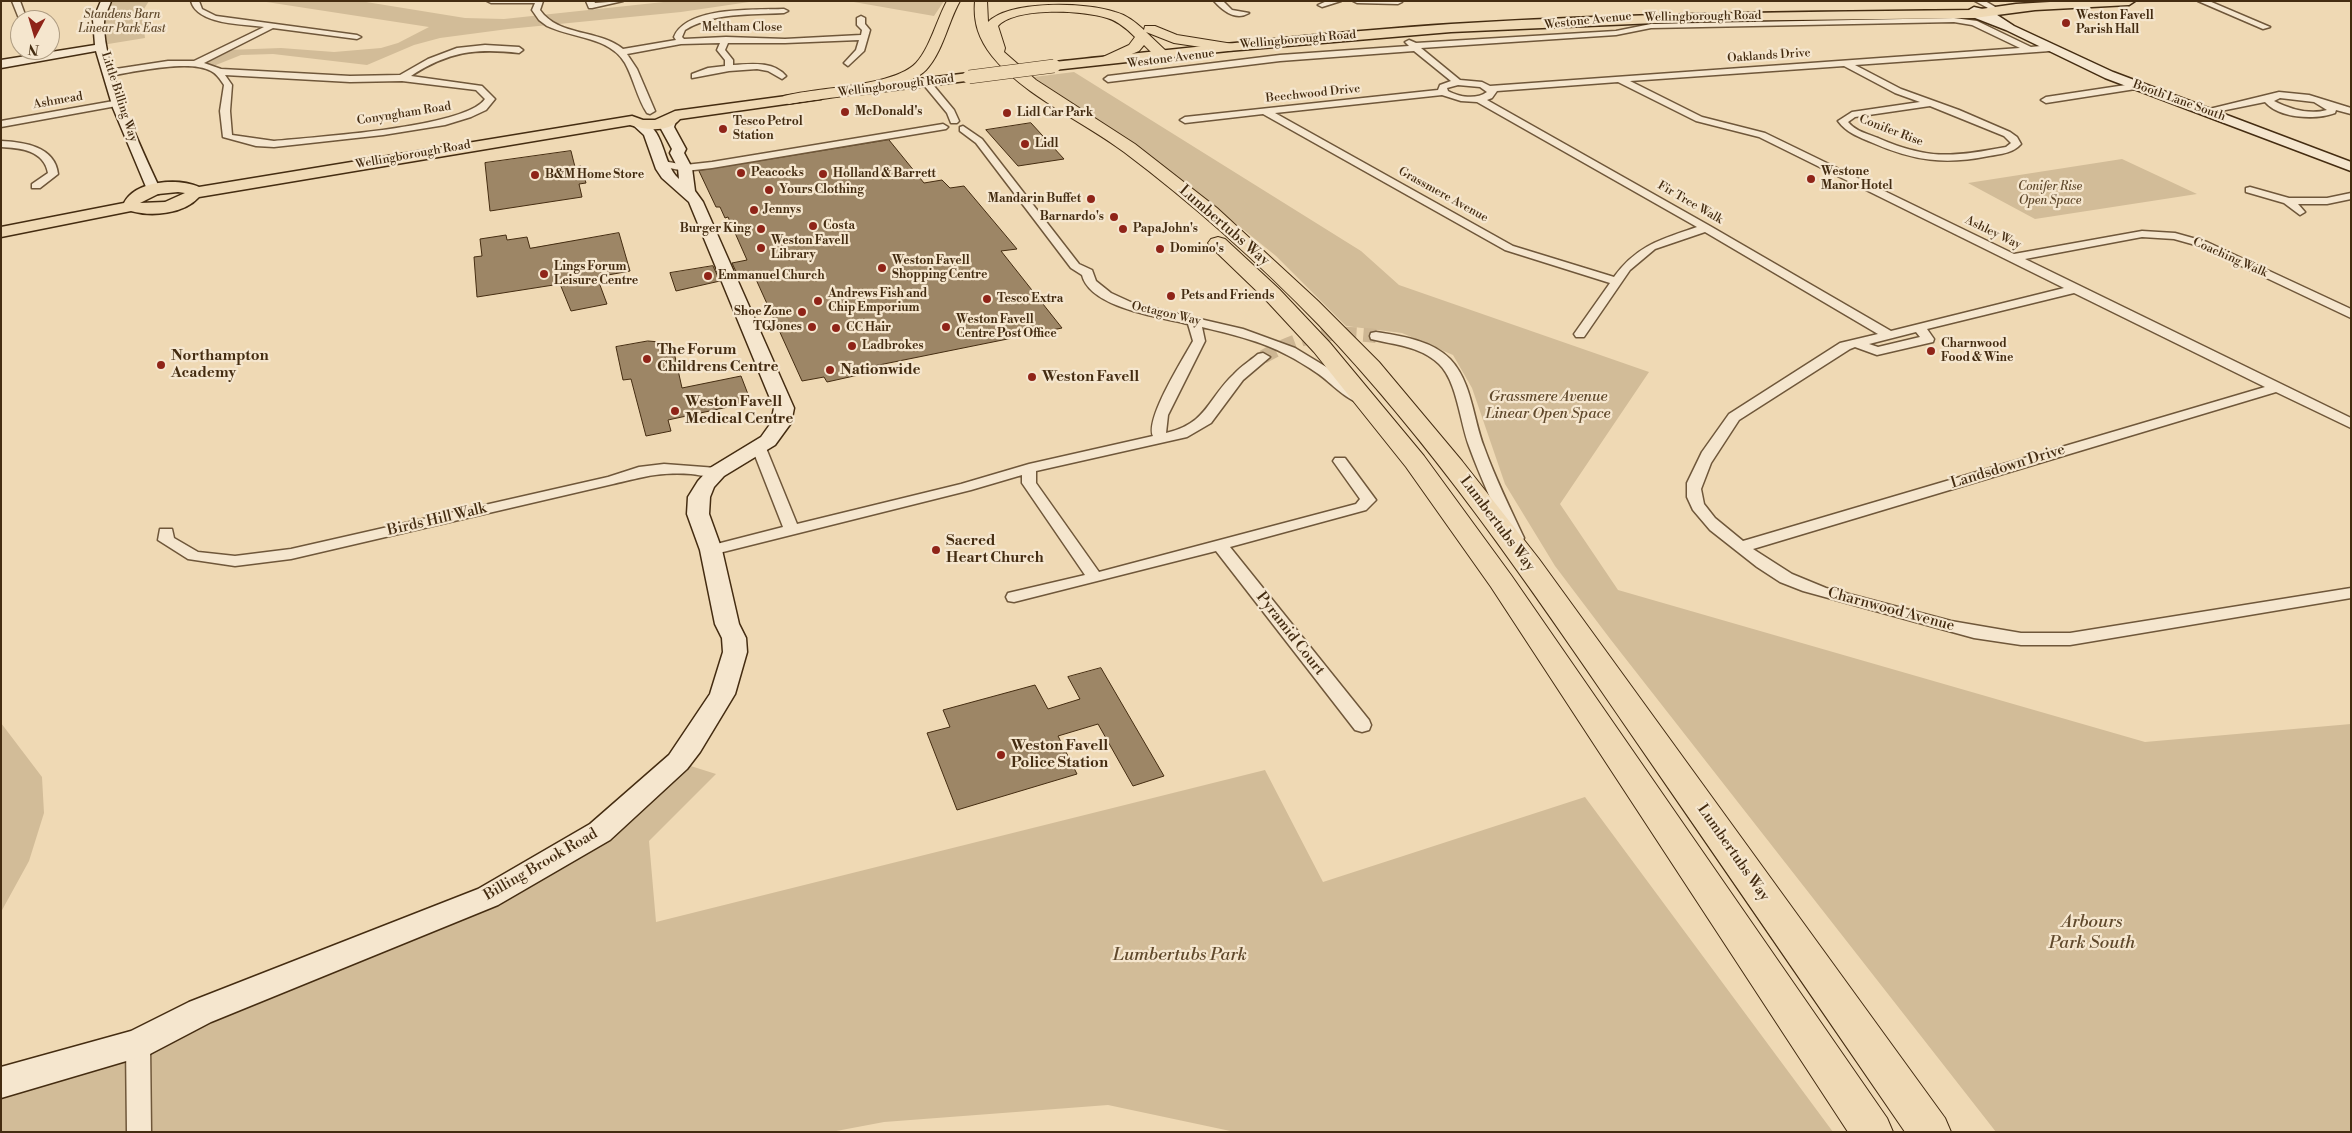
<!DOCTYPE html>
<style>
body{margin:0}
#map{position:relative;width:2352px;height:1133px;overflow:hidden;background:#efd9b4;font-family:"Libre Bodoni",serif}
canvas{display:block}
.frame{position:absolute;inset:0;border:2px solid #442c11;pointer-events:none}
.north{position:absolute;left:10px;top:10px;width:50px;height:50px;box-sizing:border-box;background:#f5e6ce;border:1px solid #ae9c82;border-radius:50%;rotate:186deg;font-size:14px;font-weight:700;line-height:20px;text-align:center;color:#442c11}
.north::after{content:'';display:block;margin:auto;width:18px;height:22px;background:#8f2418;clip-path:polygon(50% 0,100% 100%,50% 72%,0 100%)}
</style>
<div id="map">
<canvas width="2352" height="1133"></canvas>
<div class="frame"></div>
<div class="north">N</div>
</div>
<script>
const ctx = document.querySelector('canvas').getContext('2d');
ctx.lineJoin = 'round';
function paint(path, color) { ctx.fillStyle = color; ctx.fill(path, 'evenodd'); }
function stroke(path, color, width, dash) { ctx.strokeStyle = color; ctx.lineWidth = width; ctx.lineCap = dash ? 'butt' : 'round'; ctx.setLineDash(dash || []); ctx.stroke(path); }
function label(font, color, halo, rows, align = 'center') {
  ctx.font = font + ' "Libre Bodoni",serif'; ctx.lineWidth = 4.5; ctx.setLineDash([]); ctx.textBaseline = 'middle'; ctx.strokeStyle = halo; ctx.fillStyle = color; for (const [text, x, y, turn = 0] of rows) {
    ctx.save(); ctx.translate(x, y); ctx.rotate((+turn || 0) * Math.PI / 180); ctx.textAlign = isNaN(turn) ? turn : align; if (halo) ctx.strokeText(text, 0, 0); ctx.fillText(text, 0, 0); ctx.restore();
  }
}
paint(new Path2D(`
 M106 1H149L142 12 145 38 102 45 98 21Z
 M260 1H360L465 18 504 19 673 1H756L681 12 508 29 440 38 414 45 367 65 273 54 241 55 211 67 196 64 227 50 281 48 334 52 381 48 398 43 429 27Z
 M848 1H944L934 16Z
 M1074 72 1361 251 1399 285 1649 372 1560 504 1618 590 2145 742 2351 724V1132H1996L1611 640 1555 566 1505 484 1472 388 1453 355 1402 333 1346 326 1276 256 1177 176 1065 100 1034 77Z
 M2122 159 2197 194 2035 219 1968 183Z
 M1 723 42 777 44 813 29 861 1 912Z
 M678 762 716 774 649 841 656 922 1265 770 1323 882 1585 797 1833 1132H1235L1108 1105 884 1122 831 1132H1V1083L488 897Z`), '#d2bc98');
const building = new Path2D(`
 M1031 123 1064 159 1018 166 986 130Z
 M889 140 924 183 942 180 950 188 964 186 1017 249 1001 251 1062 328 869 367 872 372 827 382 824 377 802 381 754 275 739 278 732 263 747 260 728 217 725 218 720 207H716L699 171Z
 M571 151 575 167 581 166 586 183 579 184 582 197 490 211 485 163Z
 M619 233 630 271 597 277 607 304 571 311 560 284 477 297 474 257 482 256 480 239 506 235 507 240 527 237 530 248Z
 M713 266 720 281 676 291 670 273Z
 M648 341 672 343 682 388 741 376 751 402 668 420 671 431 646 436 631 379 623 380 616 347Z
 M1101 668 1164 776 1133 786 1098 724 1058 736 1077 774 957 810 927 733 950 727 943 710 1035 685 1048 709 1080 699 1068 677Z`);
paint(building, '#9d8666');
stroke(building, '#442c11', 1);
stroke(new Path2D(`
 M1263 357C1305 333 1328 331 1376 336`), '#cdb693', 14, [14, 7]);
const street = new Path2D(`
 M12 1H20L27 20 20 21Z
 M191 1H199L202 9 216 16 357 35 361 37 357 39 273 28 204 63 221 69 350 76 400 75 428 59 457 48 485 45 519 47 523 50 519 53C475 48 448 52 411 76L482 86 495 99 486 110 471 117 445 125 383 135 274 147 256 146 223 137 220 111 224 85C220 79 217 74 211 71 190 59 133 72 109 76L105 73 109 70 168 61H194L264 27C244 24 197 25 191 1ZM225 75 350 82 402 81 476 90 485 99C465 128 313 137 274 141L232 135 230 111 232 85Z
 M487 1H543L540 10C559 37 599 29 623 49L676 40 674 37C686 6 756 10 784 9L788 11 784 13C750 15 714 12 685 30L682 37 684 39 726 37 785 39 861 35 862 30 857 25V18L861 16 865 18V24L870 30 864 51 848 66 844 63 856 50 859 40 785 43H728L725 50 733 60V65C752 64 773 61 786 76L782 79 768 71 757 69 729 71 692 78V74L708 68 725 66V60L717 50 720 43 681 44 627 54 637 69 655 111 650 114 647 113C637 98 634 79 625 63 610 37 572 38 547 26L539 20 532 10 535 3H491Z
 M586 1H594L595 3 623 1 592 8H589Z
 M1214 1H1223L1232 10 1249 13C1236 21 1223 11 1214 1Z
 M1327 1H1341L1322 7 1318 5Z
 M1353 1H1401L1402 2 1398 4 1357 3Z
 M1975 1H1985L1997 8 1990 15H1984L1983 13 1988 8Z
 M2198 1H2209L2270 27 2263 29Z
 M1954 18 1977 21 2031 47 2050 45 2054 48 2050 51 1855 65 1901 89 1959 110 2010 132 2017 137 2021 144C2013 153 2001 154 1989 156 1945 165 1914 161 1873 143 1859 137 1847 133 1838 121L1852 112 1920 102 1895 93 1844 66 1630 81 1702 117 1765 133 2014 254 2142 231 2175 233 2207 242 2351 309V318L2199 246 2174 239 2142 237 2025 259 2351 418V428L2276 392 1753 549 1792 574 1826 588 1951 621 2021 633H2070L2351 588V598L2070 645H2021L1974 638 1803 591 1780 582 1757 567 1710 530 1693 510 1687 497V483L1702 452 1729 414 1840 343 1878 334 1705 232 1655 249 1630 270 1584 337H1576L1574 334 1610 283 1505 250 1263 114 1185 123 1180 120 1185 117 1438 90 1440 85 1451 81 1414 51 1280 61 1108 82 1104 79 1108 76 1280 55 1409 46 1405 42 1409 40 1416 43 1616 31 1651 24ZM1954 22 1972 25 2020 48 1490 86 1482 82 1460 80 1421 48 1616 35 1651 28ZM1618 82 1696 121 1759 137 2064 288 1891 331 1710 226 1487 100 1492 98 1497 91ZM1458 85 1480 87 1487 92C1476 100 1459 97 1448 91L1447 88ZM1442 95 1461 101 1477 102 1697 227C1662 239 1637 245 1614 277L1513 246 1275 113ZM1930 106 2004 136 2011 143 2006 147C1953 157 1928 160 1878 138 1868 134 1855 131 1848 122L1855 117ZM2074 293 2265 387 1743 541 1715 518 1704 504 1701 489 1711 463 1739 420 1850 349 1855 347 1877 355 1933 342 1934 339 1927 329ZM1916 332 1920 337 1878 347 1869 344Z
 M923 80H929L954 110 959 121 957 123H951L947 113 923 84Z
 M2139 83 2143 86 2142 88 2046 103 2041 100 2046 97Z
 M2279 92 2309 95 2351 108V114L2336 110 2335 113C2316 120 2280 119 2265 102L2206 114 2201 111ZM2280 98 2314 102 2327 110C2309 115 2290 109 2274 101Z
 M119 100 124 103 122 105 1 127V121Z
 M943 124 948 127 946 129 712 168 685 171 659 166 658 164 663 161 685 165 712 162Z
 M963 126 982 139 1079 264 1092 270 1096 281 1111 293 1135 304 1243 329 1295 348 1328 368 1349 387 1372 401 1365 405C1345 400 1333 384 1317 373 1308 367 1297 360 1287 355 1262 341 1230 334 1202 327L1205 341 1168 415 1166 433C1207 424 1208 398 1234 374 1241 366 1250 361 1258 354L1263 353 1270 357 1243 380 1211 423 1187 437 1036 471V483L1099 572 1356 504 1360 499 1333 461 1335 458H1345L1376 500 1366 510 1230 547 1369 720 1371 725 1369 730 1362 732 1355 730 1216 551 1014 602 1008 601 1006 597 1008 593 1085 575 1022 483V475L971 490 711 555 705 553 703 550 705 547 783 527 752 448 754 445H764L766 448 797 524 961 484 1029 464 1153 436C1145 419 1183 359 1193 341L1188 324C1160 317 1090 308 1082 275L1071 268 976 143 960 131V127Z
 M1 141C23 142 55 146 58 174L40 188H32V184L48 173C44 150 20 148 1 147Z
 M2250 187 2289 198H2327L2351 193V199L2327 204H2298L2305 212 2300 215 2284 203 2246 192V188Z
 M1376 332C1401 336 1431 340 1450 359 1472 382 1473 419 1484 447 1495 478 1510 508 1524 538L1522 541H1510L1508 538C1495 508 1480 477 1469 446 1460 422 1457 381 1439 364 1420 346 1395 345 1371 339L1370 336 1371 333Z
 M664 464 717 468 724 472C718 480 700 475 691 474 658 472 644 477 613 484L291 559 235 566 188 559 158 540 160 529H172L174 538 198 552 235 556 291 549 608 477 639 467Z
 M138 1034 146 1037 150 1044 151 1132H127L126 1044 130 1037Z`);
const secondary = new Path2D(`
 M101 1H111C109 8 104 15 104 23 103 68 141 148 161 191L159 194H149L113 108 96 51 1 68V60L95 45 93 20Z
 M1974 7 1991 11 2014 26 2113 72 2351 162V171L2105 78 2006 30 1970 16 1969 10Z
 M669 117 676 121 674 127 686 149 684 153 692 168 695 191 703 202 794 408 791 423 775 445 724 476 714 487 710 497 709 514 722 550 739 624 746 638 747 652 735 694 700 752 687 769 610 840 498 905 211 1022 150 1054 1 1098V1067L131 1031 189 1002 478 889 590 824 669 755 710 694 723 652 722 638 715 624 700 550 687 514 688 497 698 481 710 468 761 437 771 423 774 408 689 202 662 178 656 169 644 135 632 124 639 120C666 127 661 163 679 179L678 168 670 153 672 149 660 127 664 118Z`);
const primary = new Path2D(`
 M2067 1H2135L2129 5 2035 10 1974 18 1701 21 1451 32 1228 51 1054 70 1047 66 1054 62C1186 48 1318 33 1451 24 1625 13 1800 12 1974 10L2016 4Z
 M969 73 976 77 974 80 861 94 854 90 861 86Z
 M816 92 823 96 821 99 680 119C669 133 645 130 630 125L199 197C184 214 152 217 131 211L1 237V227L124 203C136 180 178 178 199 187L632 116 643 120H655L675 111ZM178 192 185 193 165 202 140 203 158 194Z`);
const highway = new Path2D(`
 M947 1H960C948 22 943 52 926 70 902 94 823 97 789 104L784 102 781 99 784 96C817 87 893 87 916 63 930 48 937 19 947 1Z
 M975 1H987L988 22C1010 0 1086 2 1115 12 1127 15 1135 22 1144 30L1145 26H1155L1177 35 1233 44 1235 47 1233 50 1228 51 1174 43 1146 32 1166 51 1168 54 1166 57H1156L1144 45 1139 51 1108 64 1103 63 1101 60 1103 57 1129 45 1135 37C1127 29 1118 21 1107 18 1082 10 1016 7 998 26L1005 48 1004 52 1036 80 1135 144 1217 208 1318 301 1379 362 1462 461 1539 559 1945 1118 1951 1132H1905C1811 995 1717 858 1622 721 1528 584 1434 446 1319 325 1259 263 1193 204 1124 152 1084 122 1023 95 992 56 979 39 973 23 975 1Z
 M1218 237 1225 239 1279 289 1330 343 1424 456 1511 575 1887 1118 1893 1132H1848L1491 587 1406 467 1314 352 1264 298 1211 247 1208 243 1211 239Z`);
stroke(street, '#6f573a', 3);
stroke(secondary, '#442c11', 3);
stroke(primary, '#442c11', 3);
stroke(highway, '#442c11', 2);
paint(street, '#f5e6ce');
paint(secondary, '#f5e6ce');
paint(primary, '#efd9b4');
paint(highway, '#efd9b4');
const primaryBridge = new Path2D(`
 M969 77 1054 66`);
stroke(primaryBridge, '#442c11', 14, []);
stroke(primaryBridge, '#efd9b4', 13);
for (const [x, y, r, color] of [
 [2066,23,5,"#8f2418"],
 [845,112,5,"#8f2418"],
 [1007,113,5,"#8f2418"],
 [723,129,5,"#8f2418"],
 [1025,144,5,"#8f2418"],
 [741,173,5,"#8f2418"],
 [823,174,5,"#8f2418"],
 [535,175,5,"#8f2418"],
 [1811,179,5,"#8f2418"],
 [769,190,5,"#8f2418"],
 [1091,199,5,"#8f2418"],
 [754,210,5,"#8f2418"],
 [1114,217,5,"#8f2418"],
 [813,226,5,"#8f2418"],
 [761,229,5,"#8f2418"],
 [1123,229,5,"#8f2418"],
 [761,248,5,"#8f2418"],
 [1160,249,5,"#8f2418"],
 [882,268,5,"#8f2418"],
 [544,274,5,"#8f2418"],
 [708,276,5,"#8f2418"],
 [1171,296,5,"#8f2418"],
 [987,299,5,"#8f2418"],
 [818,301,5,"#8f2418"],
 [802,312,5,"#8f2418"],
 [812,327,5,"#8f2418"],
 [946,327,5,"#8f2418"],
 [836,328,5,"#8f2418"],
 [852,346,5,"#8f2418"],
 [1931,351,5,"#8f2418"],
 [647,359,5,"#8f2418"],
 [161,365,5,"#8f2418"],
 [830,370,5,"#8f2418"],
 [1032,377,5,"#8f2418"],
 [675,411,5,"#8f2418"],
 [936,550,5,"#8f2418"],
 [1001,755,5,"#8f2418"]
]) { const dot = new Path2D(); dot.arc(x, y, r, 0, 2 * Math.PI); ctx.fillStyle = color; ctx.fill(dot); stroke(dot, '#f5e6ce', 2); }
label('italic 12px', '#60492c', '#f5e6ce', [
 ["Standens Barn",122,15],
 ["Linear Park East",122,29],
 ["Conifer Rise",2050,187],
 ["Open Space",2050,201]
]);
label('bold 12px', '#442c11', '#f5e6ce', [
 ["Weston Favell",2076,16],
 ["Parish Hall",2076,30],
 ["McDonald's",855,112],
 ["Lidl Car Park",1017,113],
 ["Tesco Petrol",733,122],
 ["Station",733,136],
 ["Lidl",1035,144],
 ["Westone",1821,172],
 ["Manor Hotel",1821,186],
 ["Peacocks",751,173],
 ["Holland & Barrett",833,174],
 ["B&M Home Store",545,175],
 ["Yours Clothing",779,190],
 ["Mandarin Buffet",1081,199,"right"],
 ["Jennys",764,210],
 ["Barnardo's",1104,217,"right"],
 ["Costa",823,226],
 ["Burger King",751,229,"right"],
 ["Papa John's",1133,229],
 ["Weston Favell",771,241],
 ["Library",771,255],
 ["Domino's",1170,249],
 ["Weston Favell",892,261],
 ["Shopping Centre",892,275],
 ["Lings Forum",554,267],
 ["Leisure Centre",554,281],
 ["Emmanuel Church",718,276],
 ["Andrews Fish and",828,294],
 ["Chip Emporium",828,308],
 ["Pets and Friends",1181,296],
 ["Tesco Extra",997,299],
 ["Shoe Zone",792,312,"right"],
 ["Weston Favell",956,320],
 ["Centre Post Office",956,334],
 ["TGJones",802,327,"right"],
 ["CC Hair",846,328],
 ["Charnwood",1941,344],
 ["Food & Wine",1941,358],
 ["Ladbrokes",862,346]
], 'left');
label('12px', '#442c11', '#f5e6ce', [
 ["Wellingborough Road",1703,17,-1],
 ["Westone Avenue",1588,21,-6],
 ["Meltham Close",742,28],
 ["Wellingborough Road",1298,40,-5],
 ["Oaklands Drive",1769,56,-4],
 ["Westone Avenue",1171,59,-7],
 ["Wellingborough Road",896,86,-7],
 ["Beechwood Drive",1313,94,-6],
 ["Little Billing Way",119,97,72],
 ["Ashmead",58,101,-10],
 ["Booth Lane South",2179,101,20],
 ["Conyngham Road",404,114,-9],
 ["Conifer Rise",1891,131,21],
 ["Wellingborough Road",413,155,-10],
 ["Grassmere Avenue",1443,195,29],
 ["Fir Tree Walk",1690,203,30],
 ["Ashley Way",1993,233,26],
 ["Coaching Walk",2230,258,24],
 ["Octagon Way",1166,314,13]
]);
label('15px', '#442c11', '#f5e6ce', [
 ["Lumbertubs Way",1224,226,41],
 ["Landsdown Drive",2008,467,-17],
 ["Birds Hill Walk",437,520,-13],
 ["Lumbertubs Way",1497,524,53],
 ["Charnwood Avenue",1891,610,15],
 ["Pyramid Court",1290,634,52],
 ["Lumbertubs Way",1733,853,55],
 ["Billing Brook Road",541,865,-30]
]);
label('bold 15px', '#442c11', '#f5e6ce', [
 ["The Forum",657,350],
 ["Childrens Centre",657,367],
 ["Northampton",171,356],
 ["Academy",171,373],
 ["Nationwide",840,370],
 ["Weston Favell",1042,377],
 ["Weston Favell",685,402],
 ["Medical Centre",685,419],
 ["Sacred",946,541],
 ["Heart Church",946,558],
 ["Weston Favell",1011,746],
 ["Police Station",1011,763]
], 'left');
label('italic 15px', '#60492c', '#f5e6ce', [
 ["Grassmere Avenue",1548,397],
 ["Linear Open Space",1548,414]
]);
label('italic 18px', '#60492c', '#f5e6ce', [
 ["Arbours",2092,923],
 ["Park South",2092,944],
 ["Lumbertubs Park",1180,956]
]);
</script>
